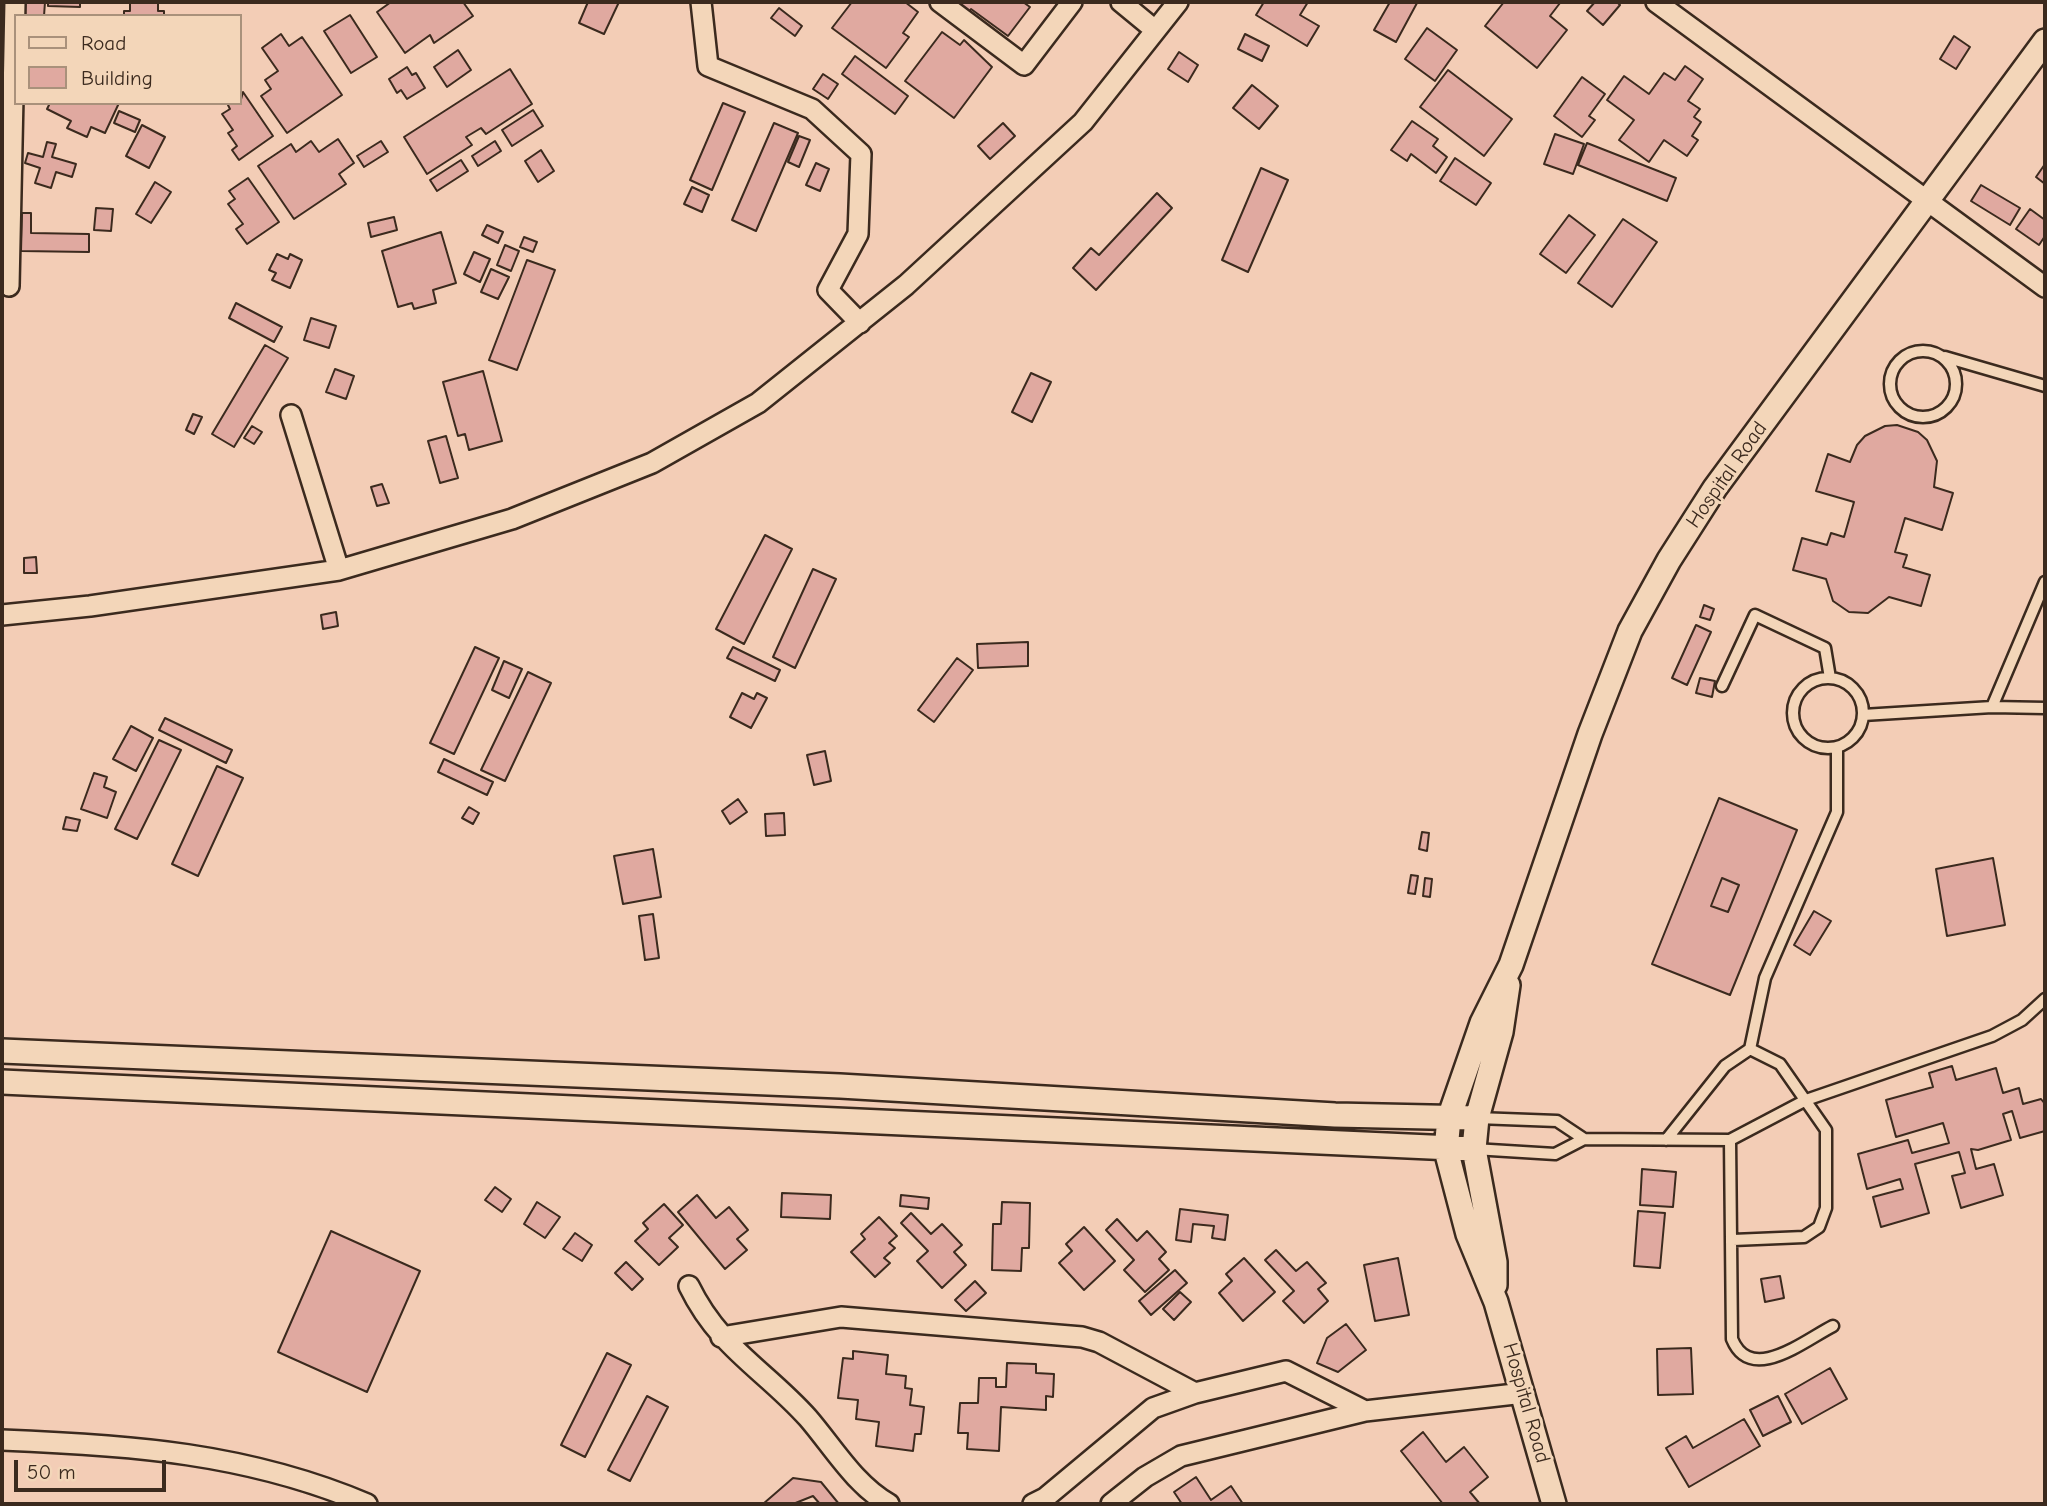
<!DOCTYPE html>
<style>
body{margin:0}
#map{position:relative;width:2047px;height:1506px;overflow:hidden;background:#f3cdb6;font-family:"Comic Neue",sans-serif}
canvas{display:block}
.frame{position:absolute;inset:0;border:4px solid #3b2a1e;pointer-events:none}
.legend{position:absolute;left:14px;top:14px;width:228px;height:91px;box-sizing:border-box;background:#f3d6b9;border:2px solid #a9917b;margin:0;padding:9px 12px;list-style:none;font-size:21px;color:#3b2a1e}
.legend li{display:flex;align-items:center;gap:14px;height:35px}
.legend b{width:35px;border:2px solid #a9917b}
.scale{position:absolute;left:14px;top:1460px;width:152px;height:32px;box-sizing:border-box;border:4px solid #3b2a1e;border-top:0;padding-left:9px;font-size:21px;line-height:24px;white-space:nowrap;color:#3b2a1e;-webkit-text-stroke:5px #f3d6b9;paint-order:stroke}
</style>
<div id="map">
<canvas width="2047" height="1506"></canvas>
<div class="frame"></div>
<ul class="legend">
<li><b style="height:9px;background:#f3d6b9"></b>Road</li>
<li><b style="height:19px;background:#e0a9a0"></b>Building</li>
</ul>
<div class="scale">50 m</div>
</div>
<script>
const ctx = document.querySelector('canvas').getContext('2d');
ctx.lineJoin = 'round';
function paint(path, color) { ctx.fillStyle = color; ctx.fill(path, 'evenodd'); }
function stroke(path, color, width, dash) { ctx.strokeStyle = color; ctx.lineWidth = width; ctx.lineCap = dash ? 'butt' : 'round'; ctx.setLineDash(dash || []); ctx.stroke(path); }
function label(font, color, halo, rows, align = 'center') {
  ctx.font = font + ' "Comic Neue",sans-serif'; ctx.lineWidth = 6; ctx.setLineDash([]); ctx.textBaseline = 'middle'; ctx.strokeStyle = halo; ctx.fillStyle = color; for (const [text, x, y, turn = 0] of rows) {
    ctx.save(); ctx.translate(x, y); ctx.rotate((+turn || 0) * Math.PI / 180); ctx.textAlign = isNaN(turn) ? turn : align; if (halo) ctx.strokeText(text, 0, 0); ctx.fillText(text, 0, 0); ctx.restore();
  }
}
const building = new Path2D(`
 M25 2H45L44 16H25Z
 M48 2H80V7L48 6Z
 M130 2H158V11H164V16H124V11H130Z
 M391 2H463L473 16 434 43 430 35 405 53 377 12Z
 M588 2H619L604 34 579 23Z
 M852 2H905L918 12 903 33 909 37 886 68 832 28Z
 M945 2H1023L1030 7 1008 36 971 9 965 17Z
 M1264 2H1308L1300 15 1319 26 1307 46 1256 15Z
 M1390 2 1417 3 1396 42 1374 30Z
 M1504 2 1560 3 1550 16 1567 30 1537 68 1485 26Z
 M1595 2H1617L1620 5 1603 25 1587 11Z
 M779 8 802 26 795 36 771 18Z
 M350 15 377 57 351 73 324 31Z
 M1427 28 1457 50 1435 81 1405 59Z
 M942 32 960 45 964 40 992 67 954 118 905 81Z
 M281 34 289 46 302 37 342 95 287 133 261 96 271 89 265 80 278 71 262 48Z
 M1245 34 1269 46 1262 61 1238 49Z
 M1954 36 1970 47 1956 69 1940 59Z
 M458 50 471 70 447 87 434 67Z
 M1179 52 1198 65 1188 82 1168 69Z
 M855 56 908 96 895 114 842 74Z
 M1685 66 1703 79 1688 101 1700 109 1694 117 1701 122 1692 136 1698 140 1687 156 1664 140 1649 162 1619 140 1634 120 1607 100 1624 76 1649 94 1664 73 1675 80Z
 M407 67 412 75 416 73 425 88 407 99 401 90 397 93 389 79Z
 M510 69 532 104 486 134 481 128 466 137 472 145 427 174 404 137Z
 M1448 70 1512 119 1484 156 1420 107Z
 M823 74 838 84 828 99 813 89Z
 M1582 77 1605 94 1589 116 1595 120 1582 137 1554 116Z
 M1252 85 1278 106 1259 129 1233 108Z
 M243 92 273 136 239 160 232 150 237 146 228 133 233 130 222 114 230 109 227 103H240Z
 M50 103H119L105 133 91 127 87 137 67 128 71 121 47 109Z
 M723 103 745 112 712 190 690 180Z
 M533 110 543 126 512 146 502 130Z
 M119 111 140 120 135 132 114 123Z
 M1412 121 1438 139 1433 146 1447 157 1436 173 1411 154 1407 161 1391 150Z
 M774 123 798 133 756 231 732 220Z
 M1003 123 1015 136 990 159 978 146Z
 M142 125 165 137 149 168 126 156Z
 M1555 134 1584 144 1573 174 1544 164Z
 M799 136 810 140 799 167 788 162Z
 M338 139 354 163 339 174 346 184 294 219 258 166 291 144 296 152 311 141 319 152Z
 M381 141 388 152 364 167 357 156Z
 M495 141 501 151 478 166 472 156Z
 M47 142 56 144 52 157 76 164 72 177 56 172 51 188 35 183 40 168 25 163 28 153 43 157Z
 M1587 143 1676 178 1667 201 1578 165Z
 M541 150 554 171 538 182 525 161Z
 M1455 158 1491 183 1476 205 1440 181Z
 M461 160 468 171 437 191 430 180Z
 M816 163 829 169 820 191 806 185Z
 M2045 164V184L2036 177Z
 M1261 168 1288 180 1248 272 1222 260Z
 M248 178 279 222 247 244 236 229 243 224 228 204 235 199 229 191Z
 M155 182 171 192 151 223 136 214Z
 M1981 185 2020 208 2010 225 1971 201Z
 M692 187 709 195 702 212 684 204Z
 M1157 193 1172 208 1096 290 1073 268 1091 248 1099 255Z
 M96 208 113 209 111 231 94 230Z
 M2030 209 2045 220V236L2039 245 2016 229Z
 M22 213H31V233L89 234V252L21 251Z
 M1569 215 1595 235 1566 273 1540 254Z
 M394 217 397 230 371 237 368 223Z
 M1623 219 1657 242 1612 307 1578 283Z
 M487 225 503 232 498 243 482 235Z
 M441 232 456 283 433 290 436 303 414 309 412 303 398 307 382 251Z
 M524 237 537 242 533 252 520 247Z
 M505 245 519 251 511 271 497 265Z
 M474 252 490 259 480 282 464 274Z
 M277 254 288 259 290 254 302 260 290 288 272 280 276 273 269 270Z
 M527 260 555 270 517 370 489 360Z
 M491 269 509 277 498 299 481 292Z
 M236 303 282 327 274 342 229 318Z
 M311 318 336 326 329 348 304 340Z
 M265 345 288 358 234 447 212 434Z
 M335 369 354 376 346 399 326 392Z
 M483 371 502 441 469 450 465 434 458 436 443 382Z
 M1031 373 1051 382 1032 422 1012 412Z
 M193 414 202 417 194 434 186 430Z
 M1897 425 1918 432 1927 440 1937 461 1934 487 1953 493 1942 530 1905 518 1895 552 1907 555 1903 567 1930 575 1921 606 1889 597 1868 613 1849 612 1833 601 1826 579 1793 570 1802 538 1827 545 1831 533 1844 537 1854 502 1816 491 1828 454 1850 462 1857 445 1865 436 1885 426Z
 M252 426 262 432 254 444 244 438Z
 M446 436 458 478 440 483 428 441Z
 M382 484 389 503 377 506 371 487Z
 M765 535 792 549 744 644 716 629Z
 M36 557 37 573H24V558Z
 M813 569 836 579 795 668 773 657Z
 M1704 605 1714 609 1710 620 1700 617Z
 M336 612 338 626 323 629 321 615Z
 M1696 625 1711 632 1687 685 1672 678Z
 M1028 642V666L978 668 977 644Z
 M475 647 499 658 454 754 430 743Z
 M733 647 780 670 775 681 727 658Z
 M957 658 973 670 934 722 918 710Z
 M504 661 522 669 509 698 492 690Z
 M528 672 551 683 505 781 481 770Z
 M1700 678 1715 681 1712 697 1696 693Z
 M742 693 754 699 757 693 767 698 751 728 730 717Z
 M165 718 232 750 226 763 159 730Z
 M131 726 153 738 136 771 113 759Z
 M159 740 181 750 137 839 115 829Z
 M825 751 831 781 814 785 807 755Z
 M444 759 493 782 487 795 438 772Z
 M217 766 243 778 198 876 172 864Z
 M94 773 107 777 104 787 116 792 107 818 81 809Z
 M1719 798 1797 830 1730 995 1652 964ZM1722 878 1739 885 1728 912 1711 906Z
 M738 799 747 812 730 824 722 811Z
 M469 807 479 813 473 824 462 818Z
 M784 813 785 835 766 836 765 814Z
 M66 817 80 820 77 831 63 829Z
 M1422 832 1429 833 1427 851 1419 849Z
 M653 849 661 897 623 904 614 856Z
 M1993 858 2005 925 1947 936 1936 869Z
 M1411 875 1418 876 1415 894 1408 893Z
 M1425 878 1432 879 1430 897 1423 896Z
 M1722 878 1739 885 1728 912 1711 906Z
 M1814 911 1831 921 1810 955 1794 945Z
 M653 914 659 958 645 960 639 916Z
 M1952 1066 1956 1080 1996 1068 2003 1093 2019 1088 2023 1104 2041 1099 2045 1104V1131L2020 1138 2012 1111 2003 1114 2011 1140 1978 1150 1971 1149 1976 1169 1994 1164 2003 1195 1961 1208 1952 1176 1965 1173 1959 1152 1915 1164 1929 1213 1881 1227 1873 1197 1903 1189 1900 1179 1867 1189 1858 1154 1908 1140 1912 1153 1949 1143 1943 1123 1896 1137 1886 1100 1933 1087 1929 1073Z
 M1642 1169 1676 1172 1673 1207 1640 1205Z
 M495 1187 511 1199 502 1212 485 1200Z
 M782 1193 831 1195 830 1219 781 1217Z
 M697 1195 716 1218 729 1207 748 1230 737 1239 747 1250 725 1269 678 1212Z
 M901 1195 929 1198 928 1209 900 1206Z
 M537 1202 560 1217 545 1238 524 1224Z
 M1002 1202 1030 1203 1029 1248H1022L1021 1271 992 1270 993 1224H1001Z
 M664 1204 683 1225 669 1238 678 1247 659 1265 635 1241 648 1229 643 1223Z
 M1180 1209 1228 1215 1225 1240 1212 1238 1214 1226 1193 1224 1191 1242 1176 1240Z
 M1638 1211 1665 1213 1660 1268 1634 1266Z
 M911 1213 931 1234 942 1224 962 1245 954 1252 966 1265 942 1288 917 1261 928 1251 901 1223Z
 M879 1217 897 1236 889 1243 895 1248 884 1258 890 1263 875 1277 851 1252 865 1239 861 1234Z
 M1117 1219 1137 1241 1147 1231 1166 1252 1159 1259 1169 1270 1145 1292 1124 1270 1134 1260 1106 1230Z
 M1084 1227 1115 1261 1084 1290 1059 1263 1072 1251 1066 1244Z
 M331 1231 420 1271 367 1392 278 1352Z
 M575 1233 592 1245 582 1261 563 1249Z
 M1276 1250 1296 1271 1307 1262 1326 1283 1318 1289 1328 1301 1304 1323 1283 1301 1294 1291 1265 1260Z
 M1244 1258 1275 1292 1243 1321 1219 1293 1232 1281 1226 1274Z
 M1398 1258 1409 1315 1375 1321 1364 1265Z
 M626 1262 643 1279 632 1290 615 1273Z
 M1175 1270 1187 1283 1151 1315 1139 1301Z
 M1780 1276 1784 1298 1765 1302 1761 1279Z
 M975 1281 986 1293 966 1311 955 1300Z
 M1180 1292 1191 1302 1174 1320 1163 1309Z
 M1346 1324 1366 1350 1338 1372 1317 1363 1327 1338Z
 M1691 1348 1693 1394 1658 1395 1657 1349Z
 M853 1351 888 1355 886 1374 906 1376 905 1388 912 1389 910 1405 924 1407 921 1434H915L913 1451 876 1446 879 1422 856 1419 858 1400 838 1398 843 1358 853 1359Z
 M607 1353 631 1365 585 1457 561 1445Z
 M1007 1363 1036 1364V1373L1054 1374 1053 1397 1046 1396V1410L1001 1407 999 1451 967 1449 968 1433H958L960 1403H978L979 1378H996V1387H1006Z
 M1830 1368 1847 1399 1802 1424 1785 1394Z
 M647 1396 668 1407 630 1481 608 1470Z
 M1778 1396 1791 1422 1763 1436 1750 1410Z
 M1744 1419 1760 1446 1689 1487 1666 1448 1686 1436 1693 1448Z
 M1423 1432 1446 1462 1464 1447 1488 1477 1470 1492 1480 1504H1443L1401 1451Z
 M1196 1477 1211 1500 1231 1486 1243 1504H1182L1174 1492Z
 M793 1478 821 1482 839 1504H820L813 1496 793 1504H763Z`);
paint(building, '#e0a9a0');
stroke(building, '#3b2a1e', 2);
const service = new Path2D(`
 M1890 384a33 33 0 1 1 66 0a33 33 0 1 1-66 0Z
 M1945 357 2045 386
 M1793 713a35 35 0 1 1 70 0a35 35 0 1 1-70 0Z
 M1722 686 1755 615 1825 648 1830 678
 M1992 707 2045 582
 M1863 715 1992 707 2045 708
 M1477 1118 1557 1121 1584 1139
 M1666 1140 1725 1066 1750 1049 1765 978 1837 812V747
 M1730 1140 1732 1339C1751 1385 1805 1340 1833 1326
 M1474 1149 1555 1154 1584 1139 1730 1140 1806 1100 1992 1036 2022 1020 2045 999
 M1733 1240 1804 1237 1819 1227 1826 1208V1130L1780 1064 1750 1049`);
const minor = new Path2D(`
 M701 2 708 66 812 109 861 154 858 234 828 290 860 323
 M940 2 1024 65 1072 2
 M1121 2 1155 30
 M1656 2 2045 287
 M9 286 15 2
 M291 415 339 570
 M2 615 90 606 339 570 512 519 652 463 758 403 906 285 1083 122 1178 2
 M689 1286C719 1348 765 1370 808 1418 833 1447 855 1485 889 1504
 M721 1337 841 1317 1082 1337 1099 1342 1195 1393
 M2 1440C130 1445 247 1453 367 1504
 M1033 1504 1045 1498 1153 1408 1195 1393 1286 1371 1365 1411
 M1111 1504 1145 1477 1181 1456 1365 1411 1524 1393`);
const tertiary = new Path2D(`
 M2 1051 840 1086 1335 1115 1477 1118
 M2 1082 1474 1149
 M1495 1285V1262L1474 1149 1477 1118 1501 1032 1508 985
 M1554 1504 1496 1302 1468 1234 1446 1150 1449 1118 1482 1023 1511 965 1590 734 1630 631 1669 560 1715 488 2045 41`);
stroke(service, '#3b2a1e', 15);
stroke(minor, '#3b2a1e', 24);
stroke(tertiary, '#3b2a1e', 28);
stroke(service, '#f3d6b9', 10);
stroke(minor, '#f3d6b9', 19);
stroke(tertiary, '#f3d6b9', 23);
label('21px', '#3b2a1e', '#f3d6b9', [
 ["Hospital Road",1727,475,-55],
 ["Hospital Road",1526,1403,74]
]);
</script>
